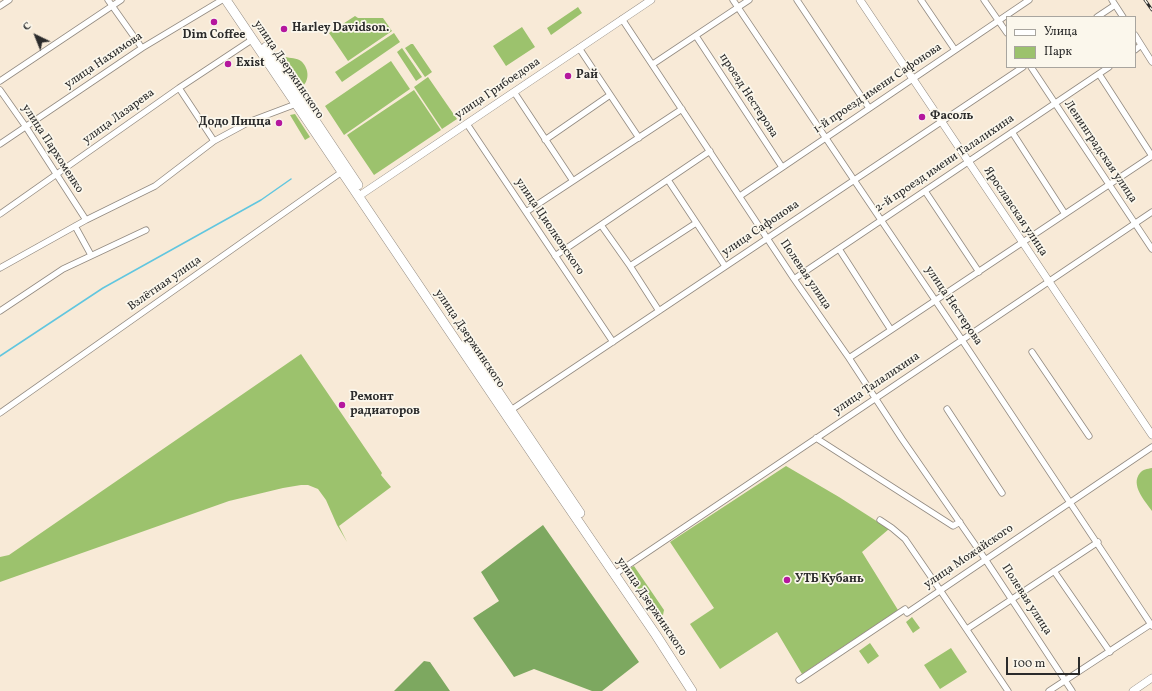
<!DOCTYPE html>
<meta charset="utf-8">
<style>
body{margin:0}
#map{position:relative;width:1152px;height:691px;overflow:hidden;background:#f8ead7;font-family:Vollkorn,serif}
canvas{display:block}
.legend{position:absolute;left:1006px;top:16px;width:130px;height:52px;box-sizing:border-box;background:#fbf7ec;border:1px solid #a8a59f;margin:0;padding:5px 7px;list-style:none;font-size:12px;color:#2b2b2b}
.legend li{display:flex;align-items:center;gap:8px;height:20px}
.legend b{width:20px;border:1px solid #a8a59f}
.north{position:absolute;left:16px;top:16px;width:40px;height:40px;-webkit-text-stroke:3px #fbf7ec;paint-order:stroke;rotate:317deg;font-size:11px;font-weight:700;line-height:16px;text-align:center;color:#2b2b2b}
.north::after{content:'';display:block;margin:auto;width:14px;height:18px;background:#2b2b2b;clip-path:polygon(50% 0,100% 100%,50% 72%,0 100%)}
.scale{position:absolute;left:1006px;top:657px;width:74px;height:18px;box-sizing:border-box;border:2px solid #2b2b2b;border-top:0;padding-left:5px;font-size:12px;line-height:14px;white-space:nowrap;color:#2b2b2b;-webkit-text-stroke:3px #fbf7ec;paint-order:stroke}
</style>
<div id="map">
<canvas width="1152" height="691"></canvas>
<ul class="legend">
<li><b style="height:5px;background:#fff"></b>Улица</li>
<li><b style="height:11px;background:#9cc26d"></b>Парк</li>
</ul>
<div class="north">С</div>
<div class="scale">100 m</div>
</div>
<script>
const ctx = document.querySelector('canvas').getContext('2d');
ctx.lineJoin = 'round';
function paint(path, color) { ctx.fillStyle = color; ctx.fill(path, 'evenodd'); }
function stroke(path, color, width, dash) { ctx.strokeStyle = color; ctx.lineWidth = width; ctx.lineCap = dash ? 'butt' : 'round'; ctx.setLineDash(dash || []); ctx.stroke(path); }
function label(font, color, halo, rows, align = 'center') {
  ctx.font = font + ' Vollkorn,serif'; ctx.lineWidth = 3.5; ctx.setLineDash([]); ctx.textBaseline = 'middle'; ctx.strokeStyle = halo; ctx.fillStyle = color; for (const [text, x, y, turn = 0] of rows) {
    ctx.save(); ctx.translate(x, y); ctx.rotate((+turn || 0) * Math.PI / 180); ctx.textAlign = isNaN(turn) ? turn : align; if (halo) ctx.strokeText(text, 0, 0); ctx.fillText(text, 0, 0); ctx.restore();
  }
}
paint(new Path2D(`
 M578 7 582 13 551 35 547 28Z
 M355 16 358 18H383L392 31 348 61 329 33Z
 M522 27 535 47 506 66 493 46Z
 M394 33 400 42 342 82 335 72Z
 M411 44H413L432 72 425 77 405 48Z
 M402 48 422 77 416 81 397 52Z
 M285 57C290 58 297 58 301 61 310 69 310 83 299 89L282 63Z
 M391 61 410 89 344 135 325 106Z
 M428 77 457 119 442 129 414 87Z
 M414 90 441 130 374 175 347 135Z
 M295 114 310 137 305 140 290 115Z
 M301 354 382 473 381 475 391 487 339 526 347 542 337 525 326 500 318 489 308 485H301L283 488 229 501 0 582V557L9 555Z
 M786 466 839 497 889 529 862 552 898 610 802 674 777 632 720 669 690 624 714 608 670 542Z
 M1152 468V511C1145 501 1130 485 1140 473 1143 469 1147 469 1152 468Z
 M634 566 664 610 663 615 655 616 627 574 630 568Z
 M912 617 920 628 913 633 906 622Z
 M870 643 879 656 868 664 859 651Z
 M951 648 967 672 940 689 924 665Z`), '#9cc26d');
paint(new Path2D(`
 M543 525 639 662 602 691H592L534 669 514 677 473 618 499 601 481 572Z
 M424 661 430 662 450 691H394Z`), '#7da860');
stroke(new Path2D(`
 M0 356 103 288 261 200 291 179`), '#61c6df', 1.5);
const minor = new Path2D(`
 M108 0 142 48
 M733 0 854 180 962 340 1152 626
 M797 0 869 108
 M921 0 955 50
 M984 0 1007 33
 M1112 0 1123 17
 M0 6 9 0
 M1097 17 1115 5
 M622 19 794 279 849 358 902 439 985 559 1072 691
 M1135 35 1152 62
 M696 36 782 167
 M579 48 639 138
 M1135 50 1141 45
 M653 64 749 0
 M1031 67 1152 249
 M1099 74 1152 156
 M0 81 121 0
 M179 88 214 141
 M0 90 26 127 86 220
 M514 92 573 181
 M467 124 613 342
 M1012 132 1065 214
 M545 140 610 95
 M0 144 142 48 222 0
 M668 180 725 266
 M925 191 979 272
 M740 196 1029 0
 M526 212 682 109
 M0 214 179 88 253 39
 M601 225 630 266 659 311
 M75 226 91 255
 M839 249 891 330
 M555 256 710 151
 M630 266 696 223
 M0 268 86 220 155 186 214 141 251 121 296 104
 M794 279 1109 67
 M0 311 63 269 146 230
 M1032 352 1089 436
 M849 358 1152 156
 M947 409 1002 493
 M511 410 1023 67
 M0 413 339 174 343 173
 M816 438 953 526 960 522
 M880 520 892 528 905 539 940 590 1008 691
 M1054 571 1110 652
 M615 574 1152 212
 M967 629 1098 542
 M799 680 905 609 907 613 1152 447
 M1049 691 1151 624`);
const tertiary = new Path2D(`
 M860 0 1152 435
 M359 196 651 0
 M1133 691 1152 678`);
const primary = new Path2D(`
 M226 0 550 480 656 635 692 691
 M266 47 358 185
 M466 344 580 513`);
stroke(minor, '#928a81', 7);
stroke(tertiary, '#928a81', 8);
stroke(primary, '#928a81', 10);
stroke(minor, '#fff', 5.5);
stroke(tertiary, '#fff', 7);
stroke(primary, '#fff', 9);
const rail = new Path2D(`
 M1145 0 1152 10`);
stroke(rail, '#2b2b2b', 3);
stroke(rail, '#fbf7ec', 1.5, [4.5]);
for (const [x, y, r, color] of [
 [214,22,4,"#b5179e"],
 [284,29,4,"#b5179e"],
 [228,64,4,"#b5179e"],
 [568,76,4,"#b5179e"],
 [922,117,4,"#b5179e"],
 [279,123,4,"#b5179e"],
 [342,405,4,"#b5179e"],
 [787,580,4,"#b5179e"]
]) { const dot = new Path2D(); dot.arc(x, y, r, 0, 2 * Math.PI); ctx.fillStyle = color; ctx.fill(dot); stroke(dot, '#fbf7ec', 1.5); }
label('bold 12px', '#2b2b2b', '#fbf7ec', [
 ["Harley Davidson.",292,29],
 ["Dim Coffee",214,36,"center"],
 ["Exist",236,64],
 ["Рай",576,76],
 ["Фасоль",930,117],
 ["Додо Пицца",271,123,"right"],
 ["Ремонт",350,398],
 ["радиаторов",350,412],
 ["УТБ Кубань",795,580]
], 'left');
label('12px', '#2b2b2b', '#fbf7ec', [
 ["улица Нахимова",104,61,-34],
 ["улица Дзержинского",288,70,56],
 ["улица Грибоедова",498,89,-34],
 ["1-й проезд имени Сафонова",878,89,-34],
 ["проезд Нестерова",748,96,57],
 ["улица Лазарева",119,117,-36],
 ["улица Пархоменко",52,149,57],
 ["Ленинградская улица",1100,152,56],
 ["2-й проезд имени Талалихина",945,164,-34],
 ["Ярославская улица",1015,212,56],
 ["улица Циолковского",549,227,56],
 ["улица Сафонова",761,229,-34],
 ["Полевая улица",805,275,56],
 ["Взлётная улица",165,284,-35],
 ["улица Нестерова",953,306,56],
 ["улица Дзержинского",469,339,56],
 ["улица Талалихина",877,384,-34],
 ["улица Можайского",969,557,-34],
 ["Полевая улица",1026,600,57],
 ["улица Дзержинского",651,607,56]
]);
</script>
